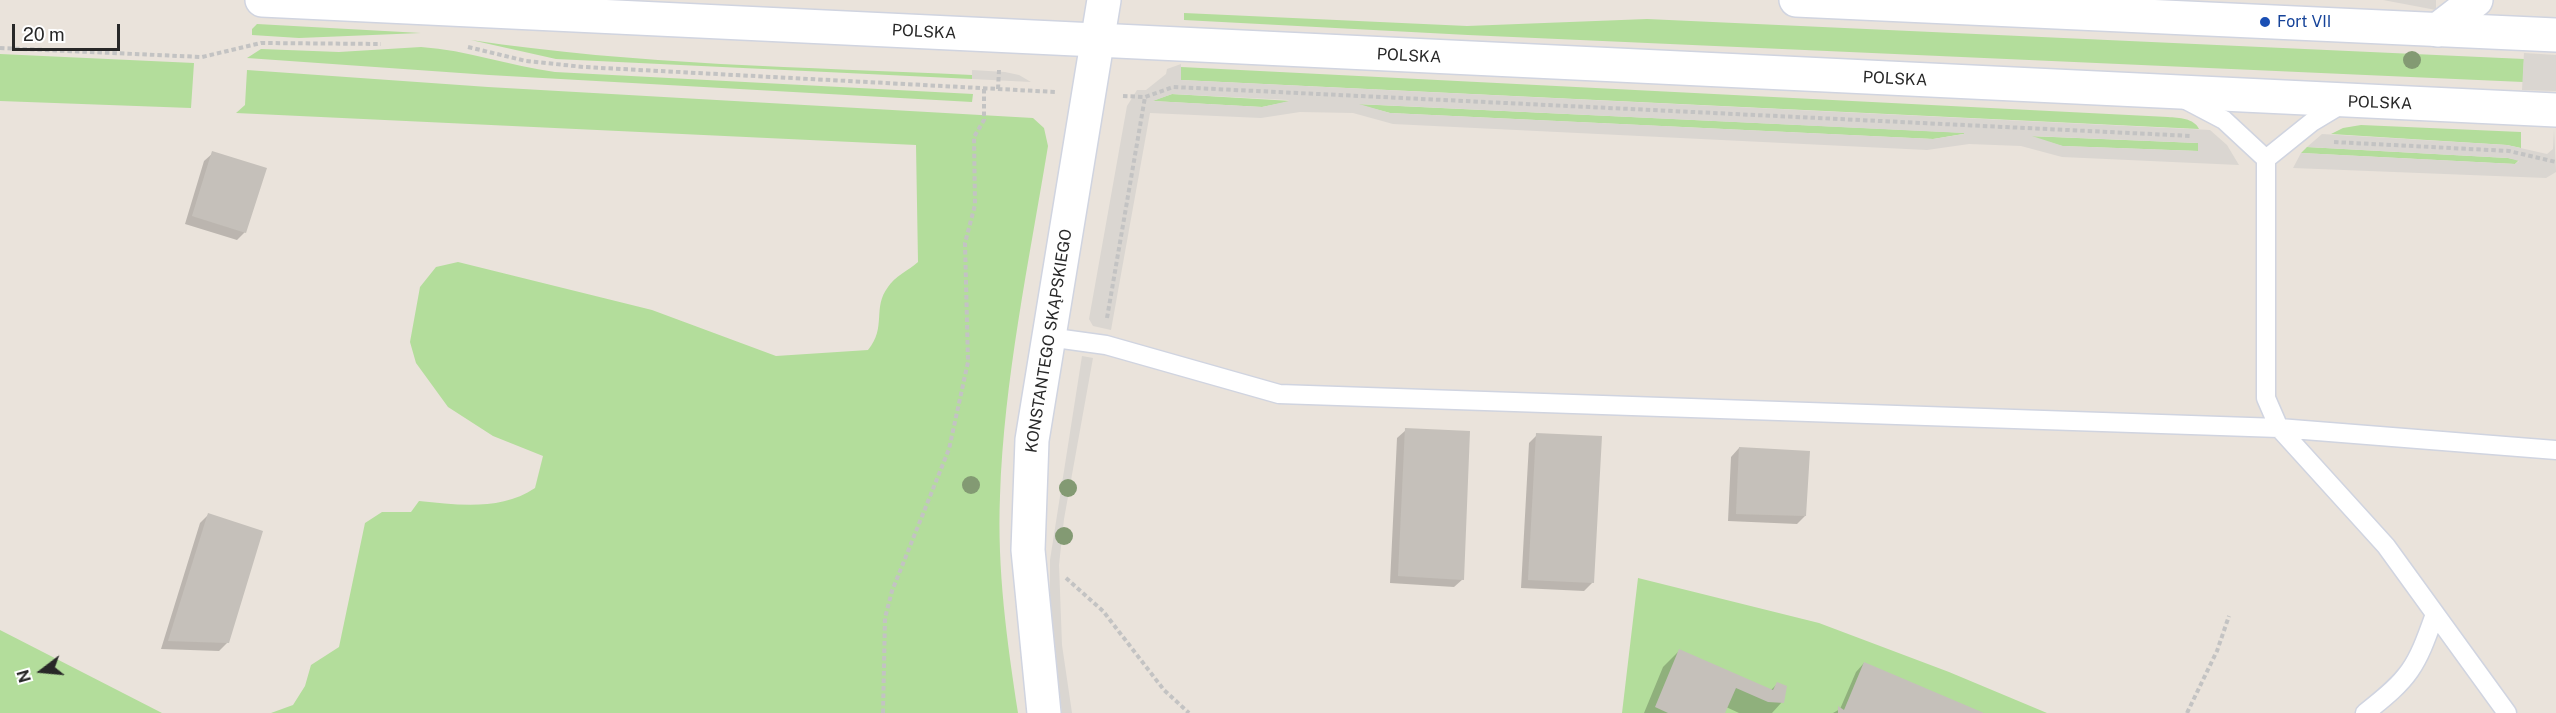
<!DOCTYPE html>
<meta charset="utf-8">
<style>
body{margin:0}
#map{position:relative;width:2556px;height:713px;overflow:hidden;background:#eae3db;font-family:"Public Sans",sans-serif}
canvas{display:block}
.north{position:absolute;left:12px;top:641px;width:60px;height:60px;-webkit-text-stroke:4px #fff;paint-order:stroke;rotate:254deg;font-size:16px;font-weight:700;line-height:24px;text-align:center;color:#282828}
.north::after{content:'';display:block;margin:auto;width:21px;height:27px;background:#282828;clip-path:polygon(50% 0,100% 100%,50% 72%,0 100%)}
.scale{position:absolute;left:12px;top:24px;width:108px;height:27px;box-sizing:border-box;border:3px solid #282828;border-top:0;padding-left:8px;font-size:18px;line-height:21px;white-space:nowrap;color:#282828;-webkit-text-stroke:4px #fff;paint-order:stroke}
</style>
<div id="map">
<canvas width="2556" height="713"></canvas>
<div class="north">N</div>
<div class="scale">20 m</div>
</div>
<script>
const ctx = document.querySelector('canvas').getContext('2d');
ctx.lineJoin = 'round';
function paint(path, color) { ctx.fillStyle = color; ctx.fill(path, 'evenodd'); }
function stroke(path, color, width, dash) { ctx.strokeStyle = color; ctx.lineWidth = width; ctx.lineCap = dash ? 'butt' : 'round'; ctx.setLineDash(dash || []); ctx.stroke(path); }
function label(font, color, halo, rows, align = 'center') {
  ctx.font = font + ' "Public Sans",sans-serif'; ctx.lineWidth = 5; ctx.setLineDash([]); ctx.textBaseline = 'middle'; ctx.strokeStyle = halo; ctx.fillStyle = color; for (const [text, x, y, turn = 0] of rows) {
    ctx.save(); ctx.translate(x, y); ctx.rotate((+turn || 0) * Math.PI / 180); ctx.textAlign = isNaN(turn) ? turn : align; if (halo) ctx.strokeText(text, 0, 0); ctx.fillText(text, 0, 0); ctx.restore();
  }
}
paint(new Path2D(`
 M1184 13 1467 26 1647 19 2524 59 2523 82 1468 35 1184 20Z
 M257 24 421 33 299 38 252 35V29Z
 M471 40C636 65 805 67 972 75V79L556 59Z
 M421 47C467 50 510 66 555 72L973 94 972 102 489 75 247 58 261 49 339 52Z
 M0 54 194 63 191 108 0 101Z
 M1181 67 2168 117C2179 118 2194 118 2199 129L1181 80Z
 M247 70 488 87 1033 118 1044 128 1048 146C1029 262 1004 379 1000 496 997 570 1007 641 1018 713H271L293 705 305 686 311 665 339 647 365 523 382 512H411L419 501C458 505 501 511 535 488L543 456 493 436 448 407 416 363 410 342 420 287 436 267 458 262 652 310 776 356 868 350C887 327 872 308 888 287 894 277 909 270 918 262L916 145 236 113 245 105Z
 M1172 94 1292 101 1262 107 1152 101Z
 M1356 104 1969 133 1933 139 1390 113Z
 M2361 125 2521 132V148L2507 145 2331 134 2343 128Z
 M2028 136 2198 143V151L2062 146Z
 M2307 147 2508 158 2519 160 2515 164 2301 153Z
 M1638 578 1819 623 1949 672 2047 713H1622Z
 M0 630 162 713H0Z`), '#b3dd9b');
paint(new Path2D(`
 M2383 0H2436V10Z
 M2524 53 2556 55V91L2522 90Z
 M1181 64V80L2210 130 2227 145 2239 165 2062 157 2021 146 1969 144 1927 150 1393 124 1353 113 1300 112 1261 118 1150 113 1111 330 1093 326 1089 319 1127 106 1137 90H1146L1166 74 1167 69ZM1172 94 1288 100 1289 101 1262 107 1153 101ZM1359 104 1964 133V134L1933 139 1390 113ZM2032 136 2198 143V151L2063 146Z
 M972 70 1005 72 1019 75 1031 82 972 79Z
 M2554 129 2556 172 2546 178 2293 168 2301 153 2515 164 2519 161 2508 158 2307 147 2322 134 2507 145 2547 154 2553 149Z
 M1082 356 1093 358 1064 519 1059 565 1062 645 1072 713H1062L1050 616V560Z`), '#dad6d1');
paint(new Path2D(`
 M213 153 245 232 237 240 185 224 204 161Z
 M1406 430 1463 579 1454 587 1390 583 1397 438Z
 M1537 435 1593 582 1584 591 1521 588 1529 443Z
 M1739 448 1805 516 1797 524 1728 521 1731 457Z
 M208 515 228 642 219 651 161 649 200 523Z
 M1679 651 1771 690 1777 684 1782 702 1772 713H1739L1726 707 1723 713H1644L1663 667Z
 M1864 663 1981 713H1833L1840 709 1856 672Z`), '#0003');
paint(new Path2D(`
 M212 151 267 168 246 233 192 216Z
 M1405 428 1470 431 1464 580 1398 576Z
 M1536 433 1602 436 1594 583 1528 580Z
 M1739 447 1810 451 1806 516 1736 514Z
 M208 513 263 531 229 643 168 641Z
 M1679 649 1773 690 1777 682 1787 686 1784 703 1768 702 1736 688 1725 713H1668L1655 707Z
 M1864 662 1984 713H1838V706L1844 710Z`), '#c5c0ba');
const service = new Path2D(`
 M2184 99 2224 120 2266 159V398L2279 428 2386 546 2507 713
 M2266 159 2312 122 2342 104
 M1048 337 1106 345 1279 394 2279 428 2556 450
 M2365 713C2410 678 2416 668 2435 614`);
const minor = new Path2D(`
 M2437 30 2476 0
 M1044 713 1028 550 1032 440 1104 0`);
const tertiary = new Path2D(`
 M262 0 2556 110
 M1796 0 2556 35`);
stroke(service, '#d0d4e0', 21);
stroke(minor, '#d0d4e0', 36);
stroke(tertiary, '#d0d4e0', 36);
stroke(new Path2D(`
 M468 47 526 61 584 67 1055 92
 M0 48 202 57 261 43 381 44
 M998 89 999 70
 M1123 96 1145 97 1173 87 2192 136
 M2334 142 2509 151 2556 162
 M1107 318 1145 97
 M1066 578 1103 611 1164 690 1189 713
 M883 713 885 618 892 591 949 449 968 362 965 243 975 205 974 137 984 120V89
 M2187 713 2217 651 2229 616`), '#c3c3c3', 4, [4.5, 3]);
stroke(service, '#fff', 18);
stroke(minor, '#fff', 33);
stroke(tertiary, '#fff', 33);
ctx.fillStyle = '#839a73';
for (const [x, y] of [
 [2412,60],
 [971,485],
 [1068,488],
 [1064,536]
]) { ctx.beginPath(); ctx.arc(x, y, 9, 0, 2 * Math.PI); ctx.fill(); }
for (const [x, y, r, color] of [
 [2265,22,6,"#1a4fb4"]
]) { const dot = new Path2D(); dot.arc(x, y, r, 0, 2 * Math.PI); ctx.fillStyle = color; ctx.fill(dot); stroke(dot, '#fff', 2); }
label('16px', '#164399', '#fff', [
 ["Fort VII",2277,22]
], 'left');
label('16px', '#282828', '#fff', [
 ["POLSKA",924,32,3],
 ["POLSKA",1409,56,3],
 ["POLSKA",1895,79,3],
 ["POLSKA",2380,103,2],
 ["KONSTANTEGO SKĄPSKIEGO",1049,341,-81]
]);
</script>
